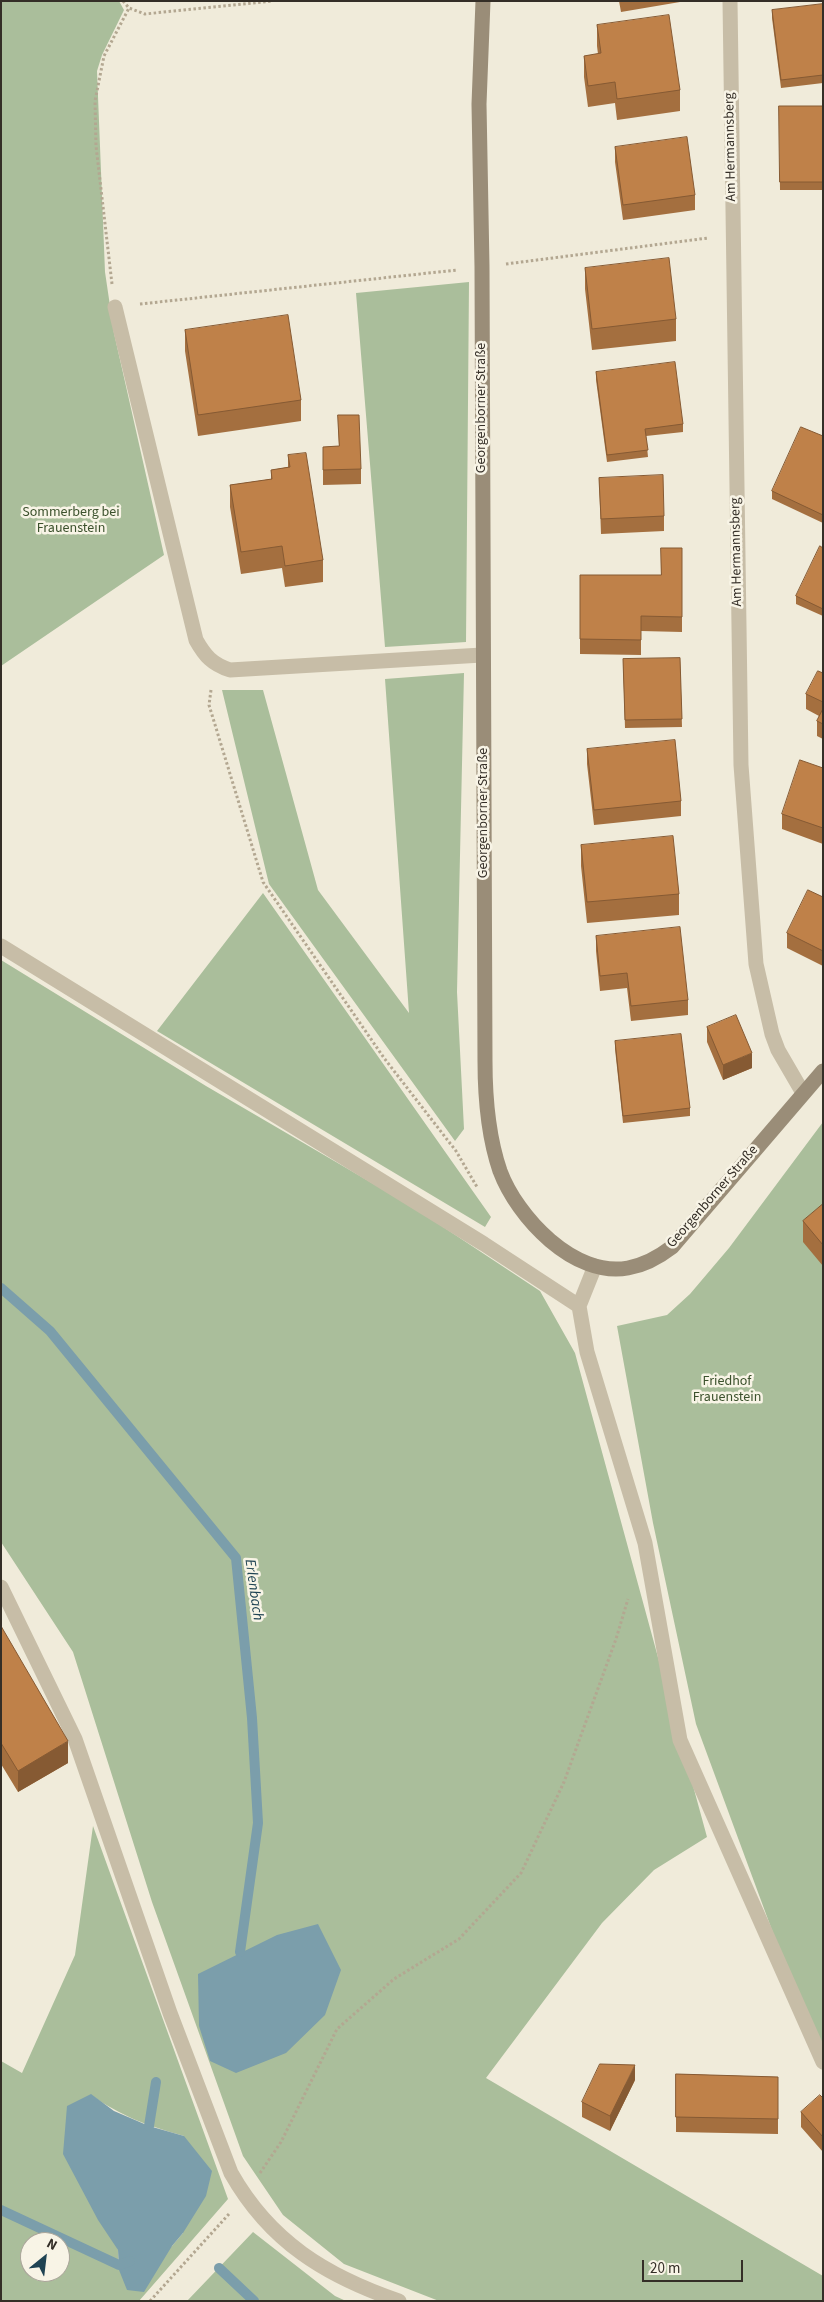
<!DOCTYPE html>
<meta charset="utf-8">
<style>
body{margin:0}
#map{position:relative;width:824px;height:2302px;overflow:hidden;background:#f0ebda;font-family:"Source Sans 3",sans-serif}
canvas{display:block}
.frame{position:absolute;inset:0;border:2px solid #342e27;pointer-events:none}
.north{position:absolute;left:20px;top:2232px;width:50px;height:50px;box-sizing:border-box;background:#f8f4e6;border:1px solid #aaa59a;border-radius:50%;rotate:29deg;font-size:14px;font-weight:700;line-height:20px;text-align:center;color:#342e27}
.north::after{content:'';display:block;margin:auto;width:18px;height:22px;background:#1f4353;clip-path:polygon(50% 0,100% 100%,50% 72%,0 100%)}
.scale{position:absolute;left:642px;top:2260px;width:101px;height:22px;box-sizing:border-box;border:2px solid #342e27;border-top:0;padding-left:6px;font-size:15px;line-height:18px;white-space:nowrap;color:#342e27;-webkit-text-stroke:4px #f8f4e6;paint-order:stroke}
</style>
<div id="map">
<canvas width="824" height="2302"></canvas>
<div class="frame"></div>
<div class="north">N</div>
<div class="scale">20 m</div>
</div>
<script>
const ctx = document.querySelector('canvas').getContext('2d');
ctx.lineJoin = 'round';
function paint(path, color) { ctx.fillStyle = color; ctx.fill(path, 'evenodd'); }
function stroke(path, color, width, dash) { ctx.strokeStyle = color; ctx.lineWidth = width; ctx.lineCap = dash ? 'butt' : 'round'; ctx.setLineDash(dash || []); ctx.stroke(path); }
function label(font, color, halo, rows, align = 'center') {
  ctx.font = font + ' "Source Sans 3",sans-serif'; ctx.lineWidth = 5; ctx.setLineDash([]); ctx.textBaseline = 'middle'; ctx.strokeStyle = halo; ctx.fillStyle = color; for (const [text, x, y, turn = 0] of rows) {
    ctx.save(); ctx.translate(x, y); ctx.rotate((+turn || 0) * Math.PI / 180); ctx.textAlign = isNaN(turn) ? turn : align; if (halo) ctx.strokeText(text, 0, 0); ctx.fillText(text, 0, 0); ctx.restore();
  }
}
paint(new Path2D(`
 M1 1H119L124 10 102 55 97 71 105 272 114 333 164 555 1 666Z
 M469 282 466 642 385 647 356 293Z
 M464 673 457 992 464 1129 455 1141 269 884 222 690H263L318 890 409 1013 385 679Z
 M263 893 491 1217 485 1227 157 1031Z
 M1 960 206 1086 413 1207 540 1291 575 1353 707 1837 654 1870 602 1923 486 2078 823 2276V2301H439L344 2264 283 2215 243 2156 152 1902 73 1652 1 1542Z
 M823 1122V2049L780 1952 696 1724 653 1523 617 1326 667 1315 690 1294 729 1248Z
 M93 1826 228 2199 139 2301H1V2061L22 2073 75 1955ZM91 2095C121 2116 148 2126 184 2136L183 2233 172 2246 119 2270 118 2250ZM30 2242H60V2272H30Z
 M253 2232 335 2296 346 2301H187Z`), '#aabe9b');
paint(new Path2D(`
 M318 1924 341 1970 325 2015 286 2053 236 2073 210 2061 199 2026 198 1974 277 1935Z
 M91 2094 114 2111 149 2126 184 2136 212 2171 206 2196 183 2233 172 2246 144 2292 127 2290 119 2270 118 2250 98 2220 63 2154 67 2106Z`), '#7b9eab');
stroke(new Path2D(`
 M1 1288 50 1331 236 1558 252 1718 258 1823 240 1952
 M149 2126 156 2082
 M1 2210 119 2265 130 2261
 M219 2268 254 2301`), '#7b9eab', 10);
stroke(new Path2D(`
 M123 1 129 8 145 14 273 1
 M506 264 708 238
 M112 284 96 146 95 101 104 56 129 8
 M140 304 457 270
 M211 690 209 705 263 882 384 1058 456 1151 477 1187
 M260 2173 281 2142 337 2029 394 1979 459 1939 521 1873 564 1782 616 1639 628 1599
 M150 2301 229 2214`), '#b3a791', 3, [2.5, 2.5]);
stroke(new Path2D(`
 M115 307 196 640C205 656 212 664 230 670L482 655
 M1 946 484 1244 579 1306
 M595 1266 579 1306 587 1352 645 1543 680 1740 823 2062
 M1 1587 75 1739 170 2013 231 2173C270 2242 326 2276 399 2301`), '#c7bda7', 15);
stroke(new Path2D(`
 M730 1 741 765 756 964 772 1034 778 1050 803 1093`), '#c7bda7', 15);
stroke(new Path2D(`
 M483 1 479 104 482 267 485 1061C485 1098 488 1136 500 1171 517 1217 574 1278 628 1268 645 1265 659 1257 672 1247L823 1071`), '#9a8d78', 15);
paint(new Path2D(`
 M619 1H680V2L621 12Z
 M823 4V83L781 88 772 18V10Z
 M597 25 680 90V111L617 120 615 103 588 107 584 77V56L598 54 597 46Z
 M779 106H823V190H780Z
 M615 147 695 195V210L623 220 615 162Z
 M585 268 676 319V341L592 350 585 289Z
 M185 330 301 400V421L198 436 185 351Z
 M596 372 683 424V432L646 436 648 457 607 462 596 380Z
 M338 415 361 469V484L323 485V447L339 446Z
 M823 436V523L772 499V491Z
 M288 455 323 560V582L285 587 282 568 241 574 230 507V485L271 479V470L288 467Z
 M599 478 664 516V531L601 534Z
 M682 548V632L641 631V655L580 654V575H661Z
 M823 548V616L796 604V596Z
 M680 658 682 727 625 728 623 659Z
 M823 673V739L817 736V721L819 716 806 709V694Z
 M587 749 681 801V816L594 825 587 764Z
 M823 768V844L782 829V814Z
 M581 845 679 894V915L587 923 581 866Z
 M823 897V966L787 948V933Z
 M596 936 688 1000V1015L631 1021 627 988 600 991 596 951Z
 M707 1027 752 1068 723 1080 707 1042Z
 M615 1041 690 1108V1116L623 1123 615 1049Z
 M823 1204V1266L803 1242V1221Z
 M1 1626 68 1763 18 1792 1 1764Z
 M676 2074 778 2077V2134L676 2132Z
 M635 2080 610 2131 582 2117V2102Z
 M823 2098V2152L801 2127V2112Z
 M823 2200V2210L822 2209V2202Z`), '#a46f3f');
paint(new Path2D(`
 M752 1053V1068L723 1080V1065Z
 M68 1741V1763L18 1792V1771Z
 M635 2065V2080L610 2131V2116Z`), '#865a33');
const building = new Path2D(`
 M823 4V75L781 80 772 10Z
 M669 15 680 90 617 99 615 82 588 86 584 56 601 53 597 25Z
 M779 106H823V182H780Z
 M687 137 695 195 623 205 615 147Z
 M669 258 676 319 592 329 585 268Z
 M288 315 301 400 198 415 185 330Z
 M675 362 683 424 645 429 648 450 607 455 596 372Z
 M338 415H359L361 469 323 470V447L339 446Z
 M801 427 823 436V515L772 491Z
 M306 453 323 560 285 566 282 546 241 552 230 485 272 479 271 470 290 467 288 455Z
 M663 475 664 516 601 519 599 478Z
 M820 546 823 548V609L796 596Z
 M661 548H682V617L641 616V640L580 639V575H661Z
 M680 658 682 719 625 720 623 659Z
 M818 671 823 673V702L806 694Z
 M823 709V724L817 721Z
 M675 740 681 801 594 810 587 749Z
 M800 760 823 768V828L782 814Z
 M673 836 679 894 587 902 581 845Z
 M808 890 823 897V951L787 933Z
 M680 927 688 1000 631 1006 627 973 600 976 596 936Z
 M736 1015 752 1053 723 1065 707 1027Z
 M681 1034 690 1108 623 1116 615 1041Z
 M823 1204V1245L803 1221Z
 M1 1626 68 1741 18 1771 1 1743Z
 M600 2064 635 2065 610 2116 582 2102Z
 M676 2074 778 2077V2119L676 2117Z
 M820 2095 823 2098V2137L801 2112Z`);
paint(building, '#bf8149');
stroke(building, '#865a33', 1);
label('14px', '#342e27', '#f8f4e6', [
 ["Am Hermannsberg",731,147,-91],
 ["Georgenborner Straße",482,408,-90],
 ["Am Hermannsberg",737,552,-91],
 ["Georgenborner Straße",484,813,-90],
 ["Georgenborner Straße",713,1197,-49]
]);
label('14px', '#3b512c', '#f8f4e6', [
 ["Sommerberg bei",71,513],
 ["Frauenstein",71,529],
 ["Friedhof",727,1382],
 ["Frauenstein",727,1398]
]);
label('italic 15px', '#1f4353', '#f8f4e6', [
 ["Erlenbach",253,1590,82]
]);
</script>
